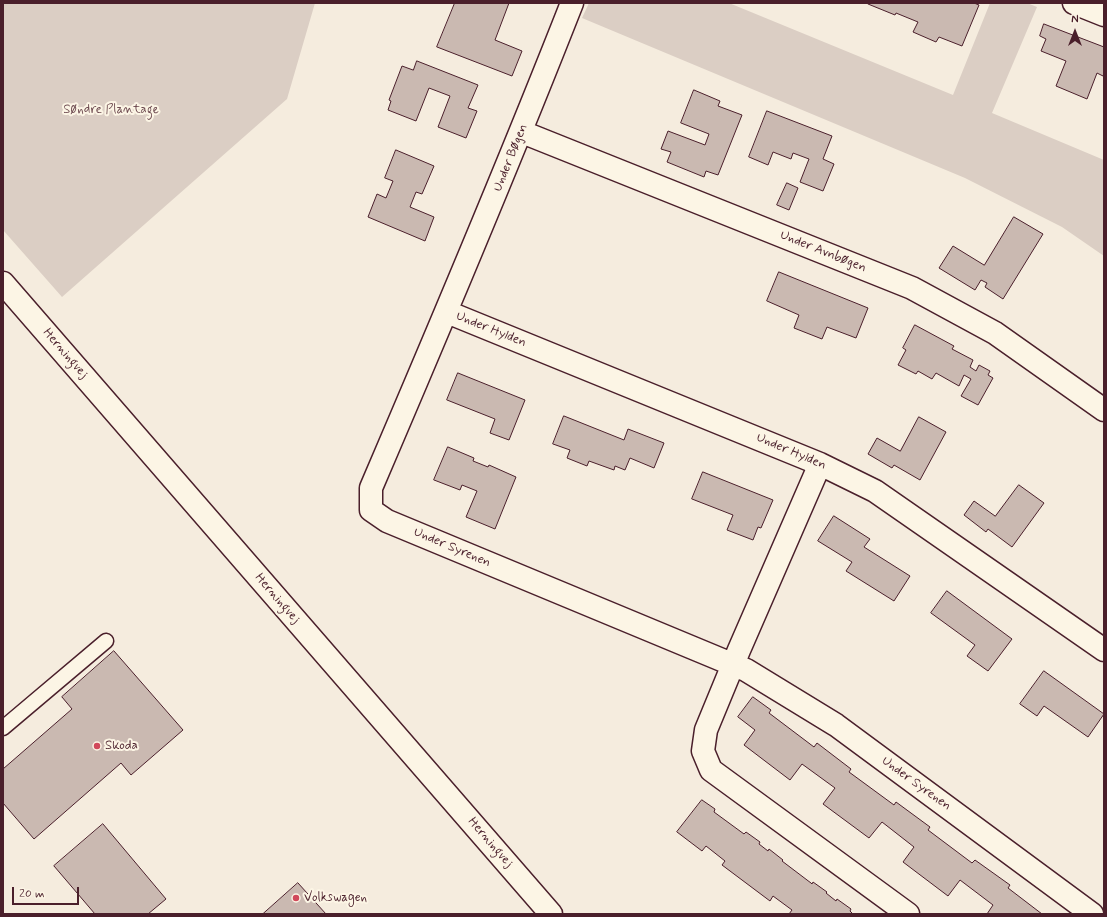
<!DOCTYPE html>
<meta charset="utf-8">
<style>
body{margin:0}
#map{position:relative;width:1107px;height:917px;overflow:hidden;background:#f5ecde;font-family:Mynerve,sans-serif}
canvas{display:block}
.frame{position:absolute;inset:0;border:4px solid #4a1f2b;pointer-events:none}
.north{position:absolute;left:1055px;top:12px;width:40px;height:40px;-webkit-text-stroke:3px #fcf5e5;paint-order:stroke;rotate:0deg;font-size:11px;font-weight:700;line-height:16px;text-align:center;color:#4a1f2b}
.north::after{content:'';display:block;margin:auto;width:14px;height:18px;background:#4a1f2b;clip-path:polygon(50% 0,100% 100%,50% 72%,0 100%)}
.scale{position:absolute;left:12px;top:887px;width:67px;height:18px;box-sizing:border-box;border:2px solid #4a1f2b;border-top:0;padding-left:5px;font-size:12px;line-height:14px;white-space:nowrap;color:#4a1f2b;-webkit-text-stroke:3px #fcf5e5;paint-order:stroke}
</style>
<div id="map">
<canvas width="1107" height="917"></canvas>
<div class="frame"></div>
<div class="north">N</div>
<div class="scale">20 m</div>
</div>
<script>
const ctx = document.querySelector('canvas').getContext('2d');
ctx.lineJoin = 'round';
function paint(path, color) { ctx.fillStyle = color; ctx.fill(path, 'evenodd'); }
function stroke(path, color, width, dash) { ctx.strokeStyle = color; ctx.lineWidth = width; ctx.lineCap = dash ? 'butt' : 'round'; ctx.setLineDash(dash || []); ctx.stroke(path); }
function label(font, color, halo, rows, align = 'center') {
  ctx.font = font + ' Mynerve,sans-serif'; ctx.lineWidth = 4; ctx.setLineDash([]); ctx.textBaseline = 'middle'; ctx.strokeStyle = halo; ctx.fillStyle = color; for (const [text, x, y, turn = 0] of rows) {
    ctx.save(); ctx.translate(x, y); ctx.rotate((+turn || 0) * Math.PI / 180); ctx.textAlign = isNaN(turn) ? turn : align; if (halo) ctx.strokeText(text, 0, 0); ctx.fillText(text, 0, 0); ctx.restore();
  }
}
paint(new Path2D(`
 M3 3H315L287 99 62 297 3 230Z
 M589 3H729L953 95 990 3H1027L1037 7 992 113 1104 160V256L1062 227 965 178 582 18Z`), '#dbcec4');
const building = new Path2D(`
 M455 3H509L495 40 522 51 512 76 437 47Z
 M868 3H974L979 5 962 46 939 37 936 42 913 32 918 22 896 13 895 15 868 4Z
 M1044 24 1104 47V74L1103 76 1097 73 1087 99 1056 86 1066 61 1041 51 1046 39 1040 36Z
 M417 61 478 85 468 108 477 111 466 138 438 127 450 96 429 88 416 121 388 110 391 101 389 100 402 66 413 70Z
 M694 90 720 101 718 106 742 115 718 175 706 171 704 177 667 162 671 152 661 149 668 131 705 145 709 134 681 123Z
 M767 111 832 136 823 159 834 164 823 191 800 182 809 159 793 153 791 159 773 152 768 165 749 157Z
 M396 150 434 166 422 194 416 192 410 207 434 217 425 241 368 217 377 194 386 198 393 181 385 178Z
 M787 183 798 188 789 210 777 205Z
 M1014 217 1043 234 1003 299 985 287 987 283 981 280 975 290 939 268 953 246 984 265Z
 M779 272 868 308 856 338 827 327 822 339 794 328 799 315 767 301Z
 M915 325 954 346 952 349 973 360 970 367 976 371 979 365 990 371 988 375 993 378 978 405 961 396 971 379 964 375 959 386 936 373 932 379 918 371 916 374 898 365 906 350 903 348Z
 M458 373 525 400 509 440 490 433 495 419 447 400Z
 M564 416 624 440 628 429 664 443 654 468 630 458 625 470 615 466 614 470 589 461 587 466 567 458 570 450 553 444Z
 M919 417 946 432 920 480 894 465 892 468 868 454 877 438 900 451Z
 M448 447 474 458 473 461 488 467 489 465 516 477 495 529 466 517 477 491 462 485 460 490 434 480Z
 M703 472 773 500 761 528 758 527 753 540 727 530 733 515 692 499Z
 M1019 485 1044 503 1012 547 988 529 986 532 964 515 974 501 995 516Z
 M834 516 870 539 864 547 910 576 894 601 846 571 852 562 818 541Z
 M947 591 1012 639 988 671 967 656 975 645 931 613Z
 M114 651 183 730 131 775 121 763 34 839 3 803V769L72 709 62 697Z
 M1044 671 1104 714 1088 737 1044 706 1037 716 1020 704Z
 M753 697 771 710 769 713 814 747 817 743 851 769 849 772 894 805 896 802 930 827 928 830 972 863 975 860 1010 885 1008 888 1042 914H987L993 905 960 880 948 896 903 862 914 847 882 822 869 838 823 804 835 788 802 764 790 780 744 745 755 730 738 717Z
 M702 800 715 809 714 812 744 834 746 832 760 842 759 844 768 851 769 849 783 860 782 861 811 883 812 884 813 882 827 892 826 893 836 901 837 899 851 909 850 911 853 914H789L792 910 773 896 770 901 722 865 725 861 706 846 702 851 677 832Z
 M103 824 166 899 148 914H95L54 866Z
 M298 883 326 914H263Z`);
paint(building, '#cab9b1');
stroke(building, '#4a1f2b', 1);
const lane = new Path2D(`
 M3 728 106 641`);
const street = new Path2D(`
 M572 3C508 166 440 327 371 488V510L387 521 746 670 836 725 1092 914
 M1074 3 1104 15
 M522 132 912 288 995 333 1104 410
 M447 312 820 464 875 491 1104 650
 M820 464 739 650 706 730 703 751 711 770 908 914`);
const secondary = new Path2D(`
 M3 283 551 914`);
stroke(lane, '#4a1f2b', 17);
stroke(street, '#4a1f2b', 25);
stroke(secondary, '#4a1f2b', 25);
stroke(lane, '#fcf5e5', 14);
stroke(street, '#fcf5e5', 22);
stroke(secondary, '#fcf5e5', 22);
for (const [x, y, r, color] of [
 [97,746,4,"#d1495b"],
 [296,898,4,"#d1495b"]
]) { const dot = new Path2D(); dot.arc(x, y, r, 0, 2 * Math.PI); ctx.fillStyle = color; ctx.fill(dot); stroke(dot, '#fcf5e5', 1.5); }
label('13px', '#6e4b51', '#fcf5e5', [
 ["Søndre Plantage",111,110]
]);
label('13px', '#4a1f2b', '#fcf5e5', [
 ["Under Bøgen",511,158,-68],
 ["Under Avnbøgen",823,252,22],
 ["Under Hylden",491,330,22],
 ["Herningvej",65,354,49],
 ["Under Hylden",791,452,23],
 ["Under Syrenen",452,548,23],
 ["Herningvej",277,599,49],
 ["Under Syrenen",916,784,36],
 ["Herningvej",490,843,49]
]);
label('13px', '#4a1f2b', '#fcf5e5', [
 ["Skoda",105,746],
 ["Volkswagen",304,898]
], 'left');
</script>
